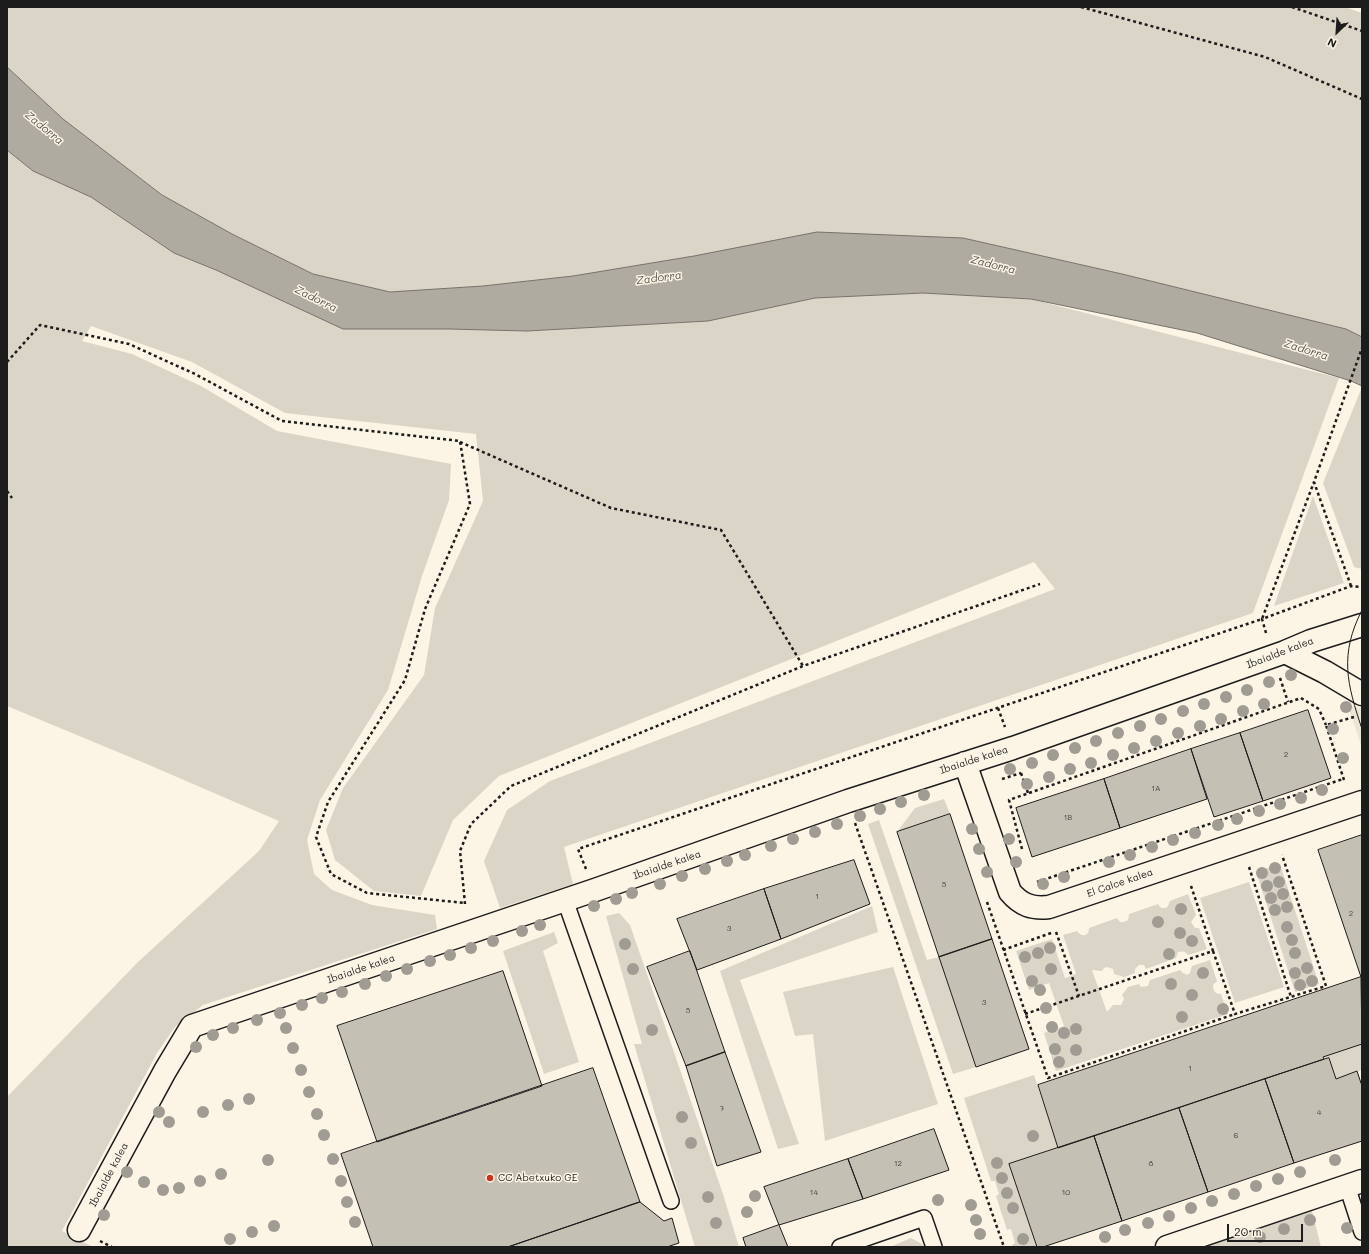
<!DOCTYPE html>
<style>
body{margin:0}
#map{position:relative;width:1369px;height:1254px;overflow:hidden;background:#fcf5e5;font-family:Mali,sans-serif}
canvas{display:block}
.frame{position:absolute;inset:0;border:8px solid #1c1c1c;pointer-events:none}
.north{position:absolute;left:1317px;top:12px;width:40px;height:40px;-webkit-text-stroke:3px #fcf5e5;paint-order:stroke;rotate:205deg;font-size:11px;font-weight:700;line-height:16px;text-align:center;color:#1c1c1c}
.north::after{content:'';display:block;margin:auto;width:14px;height:18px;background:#1c1c1c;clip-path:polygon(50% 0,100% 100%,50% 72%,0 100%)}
.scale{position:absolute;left:1227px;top:1224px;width:76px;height:18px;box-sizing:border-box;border:2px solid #1c1c1c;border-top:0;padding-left:5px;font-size:12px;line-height:14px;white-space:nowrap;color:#1c1c1c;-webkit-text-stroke:3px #fcf5e5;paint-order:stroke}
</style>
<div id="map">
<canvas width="1369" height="1254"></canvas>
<div class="frame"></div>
<div class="north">N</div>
<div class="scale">20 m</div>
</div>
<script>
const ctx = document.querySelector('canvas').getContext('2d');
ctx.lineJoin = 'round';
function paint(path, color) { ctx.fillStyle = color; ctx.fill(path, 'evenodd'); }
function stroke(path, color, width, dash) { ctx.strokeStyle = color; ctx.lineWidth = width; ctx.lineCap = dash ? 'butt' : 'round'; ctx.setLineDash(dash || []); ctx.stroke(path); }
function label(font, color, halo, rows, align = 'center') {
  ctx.font = font + ' Mali,sans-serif'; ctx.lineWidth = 3; ctx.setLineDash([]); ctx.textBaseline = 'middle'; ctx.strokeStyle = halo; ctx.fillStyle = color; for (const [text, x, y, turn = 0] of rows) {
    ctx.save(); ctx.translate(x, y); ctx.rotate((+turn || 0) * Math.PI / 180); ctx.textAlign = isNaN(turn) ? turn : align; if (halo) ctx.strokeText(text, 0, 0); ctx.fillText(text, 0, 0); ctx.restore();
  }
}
paint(new Path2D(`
 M1347 704 1362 709V748L1352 718Z`), '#ebe5d6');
paint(new Path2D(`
 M7 7H1345L1362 13V337L1346 329 1122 274 963 238 694 256 573 276 483 286 390 292 313 274 232 234 162 195 63 119 7 67Z
 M7 150 33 171 91 197 174 253 216 270 449 329 527 331 708 321 815 298 923 293 1031 299 1339 378 1253 613 564 847 573 884 500 908 484 861 507 810 550 781 1055 589 1034 562 499 776 453 820 421 896 374 891 335 860 326 830 343 788 424 675 435 608 483 501 476 434 285 413 192 362 91 326 82 341 132 354 201 386 277 431 451 464 449 500 422 576 388 690 320 800 307 840 314 874 332 890 372 905 435 915 437 929 203 1005 175 1027 157 1053 62 1231 93 1247H7V1097L138 962 259 851 279 821 142 762 7 706Z
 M1362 387V569L1354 567 1323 483Z
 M1313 496 1344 583 1274 606Z
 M944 799 950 814 897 832 915 808Z
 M879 820 927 960 939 957 976 1067 953 1074 868 824Z
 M1280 864 1319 984 1295 992 1256 872Z
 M1249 882 1284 987 1235 1003 1200 898Z
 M1188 894 1196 915 1191 922 1195 928H1199L1207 949 1188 955C1185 951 1183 951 1178 952L1176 958 1146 969 1144 965H1139L1135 969V973L1124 977 1114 974 1113 969 1107 967 1104 968 1102 971 1092 970 1107 1012 1113 1005H1121L1124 999 1122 995 1128 987 1139 984 1141 987 1148 986 1150 980 1180 970 1183 973 1187 975 1190 973 1192 966 1210 960 1217 981 1213 985C1213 991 1215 994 1221 994L1228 1014 1056 1071 1044 1033 1064 1026 1049 983 1029 990 1016 951 1052 939 1065 978 1076 974 1063 935 1077 931C1082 938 1089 936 1089 928L1117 918 1120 922C1126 922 1129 921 1129 914L1158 904 1161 908H1166L1168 906 1170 901Z
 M872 906 878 932 740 980 799 1144 778 1149 720 971Z
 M619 913 630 925 723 1194 739 1247H695L634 1044H642L606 916Z
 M554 932 558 943 543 951 579 1062 544 1074 503 951Z
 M893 967 938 1104 825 1141 813 1034 795 1036 783 992Z
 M1362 1044V1070L1336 1079 1329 1058 1324 1059 1323 1057Z
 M1034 1075 1058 1148 1009 1165 1037 1247H1013L1012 1245 1015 1243 1011 1229 1007 1230 996 1196 999 1194 995 1181H991L964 1098Z
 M1309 1199 1321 1247H1181Z
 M911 1238 922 1244 923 1247H890Z`), '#dbd5c8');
const water = new Path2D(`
 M7 67 63 119 162 195 232 234 313 274 390 292 483 286 573 276 694 256 817 232 963 238 1122 274 1346 329 1362 337V386L1351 381 1197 333 1031 299 923 293 815 298 708 321 527 331 449 329H343L216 270 174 253 91 197 33 171 7 150Z`);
paint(water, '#b0aba1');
stroke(water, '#75726c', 1);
const building = new Path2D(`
 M1308 710 1331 778 1263 801 1240 733Z
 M1240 733 1263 801 1214 817 1191 749Z
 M1191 749 1207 799 1120 828 1104 779Z
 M1104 779 1120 828 1032 857 1016 808Z
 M950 814 992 939 939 957 897 832Z
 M1362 835V977H1361L1318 850Z
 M854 860 870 904 781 939 764 889Z
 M764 889 781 939 697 970 677 919Z
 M992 939 1029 1049 976 1067 939 957Z
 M690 951 725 1052 686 1066 647 967Z
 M503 971 542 1086 377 1142 337 1026Z
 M1361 977 1362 1044 1323 1057 1324 1059 1058 1148 1038 1085Z
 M725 1052 761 1152 717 1166 686 1066Z
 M1329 1058 1336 1079 1357 1071 1362 1086V1141L1294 1163 1265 1079Z
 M593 1068 640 1202 508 1247H373L341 1154Z
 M1265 1079 1294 1163 1208 1192 1179 1108Z
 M1179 1108 1208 1192 1122 1221 1094 1136Z
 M934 1129 949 1170 863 1199 848 1159Z
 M1094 1136 1122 1221 1043 1247H1037L1009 1164Z
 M848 1159 863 1199 779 1225 764 1187Z
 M640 1202 664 1221 672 1218 679 1243 667 1247H508Z
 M779 1225 788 1247H746L743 1238Z`);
paint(building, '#c4c0b3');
stroke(building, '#1c1c1c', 1);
const lane = new Path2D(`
 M565 900 671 1201
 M1347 1186 1362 1232
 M840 1247 924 1218 934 1247`);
const street = new Path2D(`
 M1285 652 1325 672 1362 694
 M965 763 1010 892C1021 905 1032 909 1049 907L1362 802
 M79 1230 165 1071 192 1026 595 890 848 801 1013 748 1285 652 1311 641 1362 625
 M1167 1247 1362 1181`);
stroke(lane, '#1c1c1c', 18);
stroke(street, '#1c1c1c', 25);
stroke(new Path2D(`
 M1081 7 1265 57 1362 99
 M1292 7 1362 31
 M7 362 40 325 129 344 195 374 282 421 460 441 470 504 425 609 405 680 328 802 316 837 331 874 367 893 465 903
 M460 442 611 508 721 530 803 666
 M7 491 12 498
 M1351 586 1314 482 1362 348
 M1266 633 1262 619 1351 586 1362 587
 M1280 678 1288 702
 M998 708 1005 727
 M1021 773 1028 793
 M1002 779 1021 773
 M1344 780 1326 725 1354 717
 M855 823 1004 1247
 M1022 849 1009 800 1301 698 1319 709 1326 725
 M1249 867 1291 997
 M586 869 578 849 1262 619 1314 482
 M1037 882 1343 779
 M987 902 1048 1078 1235 1014
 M465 904 460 851 471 824 511 786 803 666 1040 584
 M1056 932 1079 996
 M1003 950 1054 932
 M1213 951 1235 1014 1326 986 1282 855
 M1025 1014 1213 951 1191 886
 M100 1241 112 1247`), '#1c1c1c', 2.5, [3, 3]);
stroke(lane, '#fcf5e5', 15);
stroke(street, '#fcf5e5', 22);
stroke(new Path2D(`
 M1362 610C1339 655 1347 684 1362 729`), '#1c1c1c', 1);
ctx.fillStyle = '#a09c93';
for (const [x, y] of [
 [1291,675],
 [1269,682],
 [1247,690],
 [1226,697],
 [1204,704],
 [1264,704],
 [1346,707],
 [1183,711],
 [1243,711],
 [1161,719],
 [1221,719],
 [1140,726],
 [1200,726],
 [1333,729],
 [1118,733],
 [1178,733],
 [1096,741],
 [1156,741],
 [1075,748],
 [1134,748],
 [1053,755],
 [1113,755],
 [1343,758],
 [1032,763],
 [1091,763],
 [1010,769],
 [1070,769],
 [1049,777],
 [1027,784],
 [1322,790],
 [924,795],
 [1301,798],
 [901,802],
 [1280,804],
 [880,809],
 [1259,811],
 [860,816],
 [1237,819],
 [837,824],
 [1218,825],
 [972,829],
 [815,832],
 [1195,833],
 [793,839],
 [1009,839],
 [1173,840],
 [771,846],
 [1152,847],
 [979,849],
 [745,855],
 [1130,855],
 [727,861],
 [1016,862],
 [1109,862],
 [1275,868],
 [705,869],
 [987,872],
 [1262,873],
 [682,876],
 [1064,877],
 [1279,882],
 [660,884],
 [1043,884],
 [1267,886],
 [632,893],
 [1283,894],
 [1271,898],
 [616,899],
 [594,906],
 [1287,907],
 [1181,909],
 [1275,910],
 [1158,922],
 [540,925],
 [1287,927],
 [522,931],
 [1180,933],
 [1292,940],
 [493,941],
 [1192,941],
 [625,944],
 [471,948],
 [1050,948],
 [1038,953],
 [1295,953],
 [1169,954],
 [450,955],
 [1025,957],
 [430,961],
 [1307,968],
 [407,969],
 [633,969],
 [1051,969],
 [1203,973],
 [1295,973],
 [386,976],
 [1032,981],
 [1312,981],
 [365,984],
 [1171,984],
 [1300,985],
 [1040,990],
 [342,992],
 [1192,995],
 [322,998],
 [302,1005],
 [1046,1008],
 [1223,1009],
 [280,1013],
 [1182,1017],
 [257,1020],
 [1052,1027],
 [233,1028],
 [286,1028],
 [1076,1029],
 [652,1030],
 [1064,1033],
 [213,1035],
 [196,1047],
 [293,1048],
 [1055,1049],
 [1076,1050],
 [1059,1062],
 [301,1070],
 [309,1092],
 [249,1099],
 [228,1105],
 [159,1112],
 [203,1112],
 [317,1114],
 [682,1117],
 [169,1122],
 [324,1135],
 [1033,1136],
 [691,1143],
 [333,1159],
 [268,1160],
 [1335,1160],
 [997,1163],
 [127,1172],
 [1300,1172],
 [221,1174],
 [1002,1178],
 [1278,1179],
 [200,1181],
 [341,1181],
 [144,1182],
 [1256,1186],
 [179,1188],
 [163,1190],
 [1007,1193],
 [1234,1194],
 [755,1196],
 [708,1197],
 [938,1200],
 [1212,1201],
 [347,1202],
 [971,1205],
 [1013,1208],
 [1191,1208],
 [747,1212],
 [104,1215],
 [1169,1216],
 [976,1220],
 [1310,1220],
 [355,1222],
 [716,1223],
 [1148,1223],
 [274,1226],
 [1347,1228],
 [1284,1229],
 [1125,1230],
 [252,1232],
 [980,1234],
 [1105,1237],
 [1260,1237],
 [230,1239],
 [1023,1239]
]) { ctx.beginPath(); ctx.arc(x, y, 6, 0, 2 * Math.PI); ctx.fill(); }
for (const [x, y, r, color] of [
 [490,1178,4,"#c8321e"]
]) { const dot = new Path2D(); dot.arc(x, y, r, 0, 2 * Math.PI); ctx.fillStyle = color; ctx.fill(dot); stroke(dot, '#fcf5e5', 1.5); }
label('8px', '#464542', null, [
 ["2",1286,755],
 ["1A",1156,789],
 ["1B",1068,818],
 ["5",944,885],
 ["1",817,897],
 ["2",1351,914],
 ["3",729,929],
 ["3",984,1003],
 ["5",688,1011],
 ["1",1190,1069],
 ["7",722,1109],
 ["4",1319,1113],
 ["6",1236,1136],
 ["12",898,1164],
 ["8",1151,1164],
 ["14",814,1193],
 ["10",1066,1193]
]);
label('10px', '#1c1c1c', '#fcf5e5', [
 ["Ibaialde kalea",1280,653,-21],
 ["Ibaialde kalea",974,760,-18],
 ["Ibaialde kalea",667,865,-19],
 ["El Calce kalea",1120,883,-19],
 ["Ibaialde kalea",361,969,-19],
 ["Ibaialde kalea",109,1175,-62]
]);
label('10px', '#1c1c1c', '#fcf5e5', [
 ["CC Abetxuko GE",498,1178]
], 'left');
label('italic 11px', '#575551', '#fcf5e5', [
 ["Zadorra",44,128,39],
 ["Zadorra",993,265,14],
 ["Zadorra",659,278,-8],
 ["Zadorra",316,299,26],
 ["Zadorra",1306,350,17]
]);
</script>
